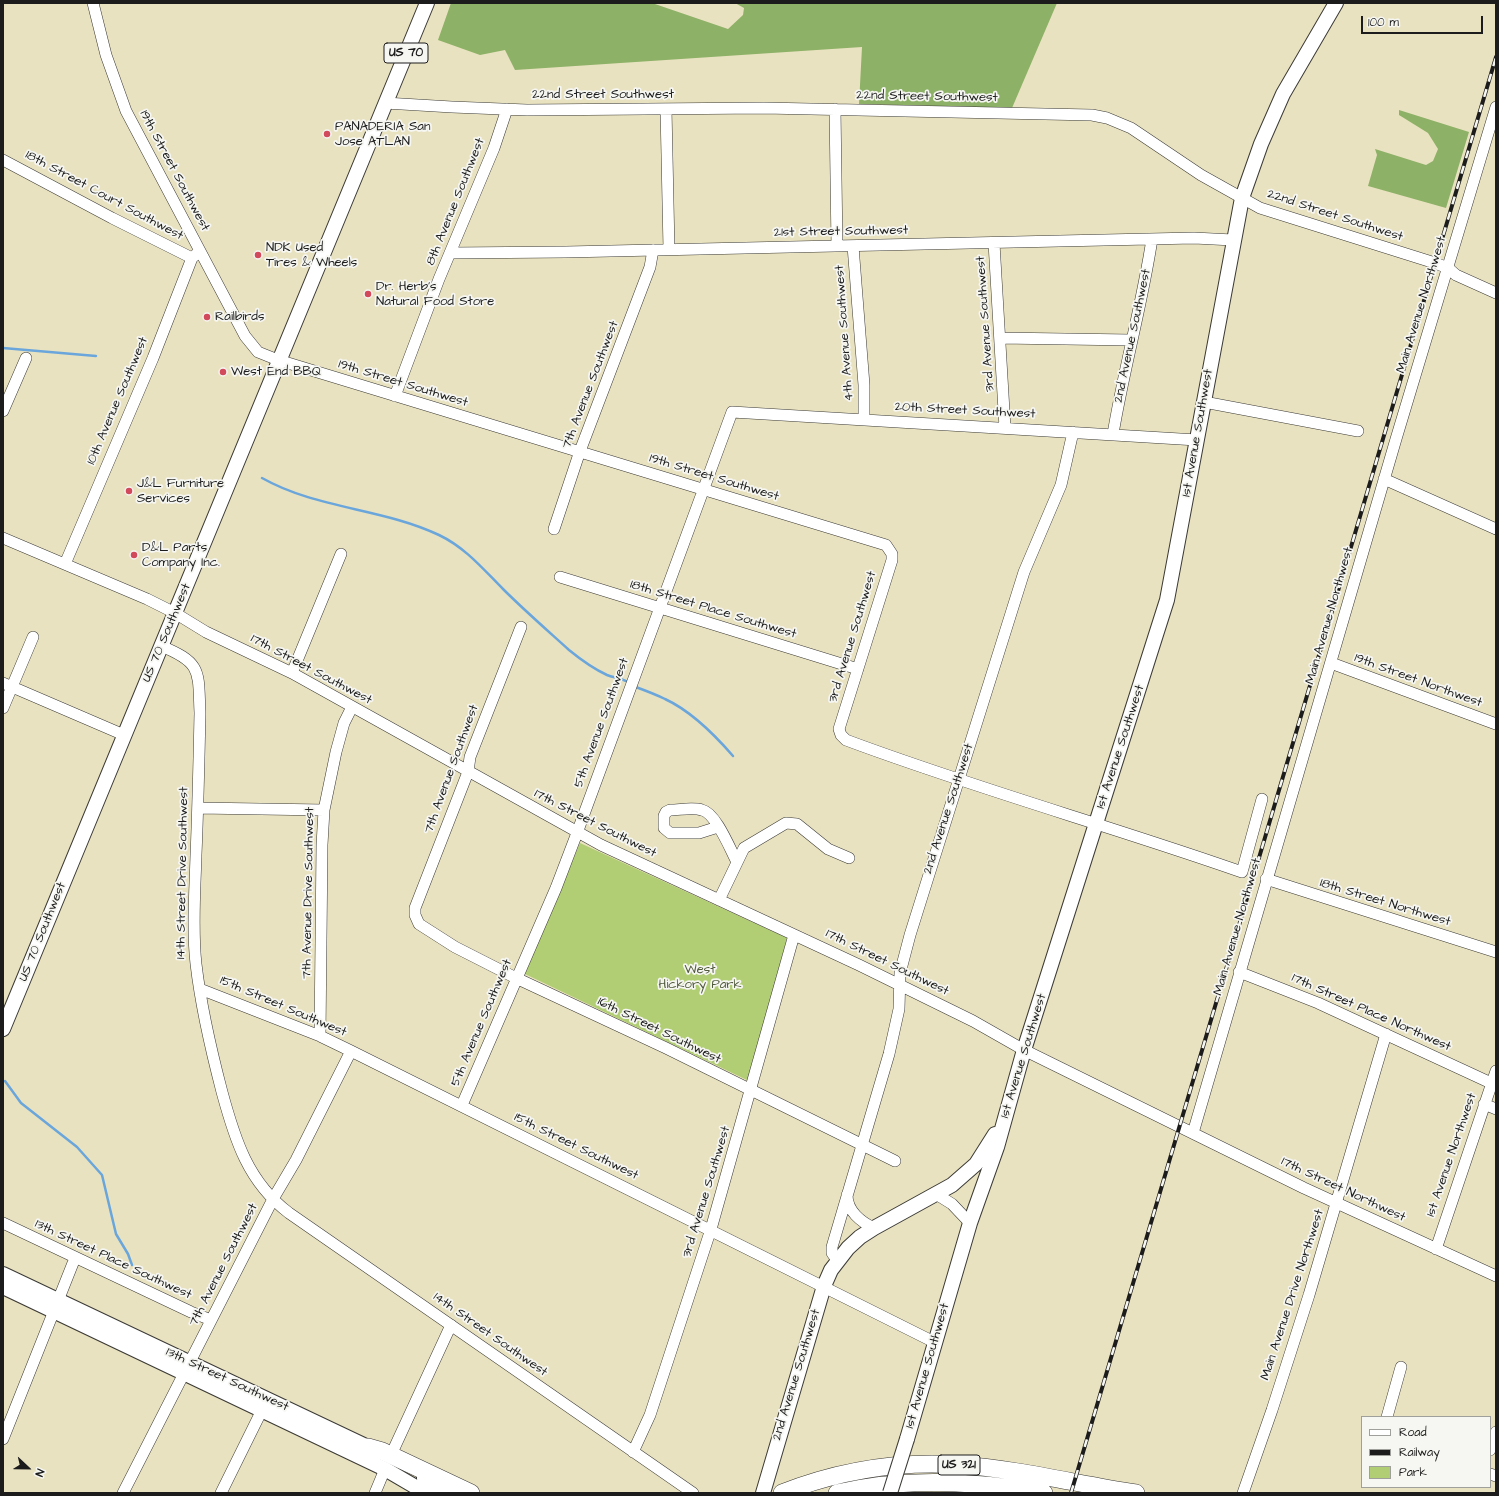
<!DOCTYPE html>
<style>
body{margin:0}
#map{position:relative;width:1499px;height:1496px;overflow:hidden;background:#e9e2c0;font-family:"Architects Daughter",sans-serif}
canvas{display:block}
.frame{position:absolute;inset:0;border:4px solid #1c1c1c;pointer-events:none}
.legend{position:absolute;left:1361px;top:1416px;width:130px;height:72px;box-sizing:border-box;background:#f6f6f2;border:1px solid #9f9f9c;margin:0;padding:5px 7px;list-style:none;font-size:12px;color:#1c1c1c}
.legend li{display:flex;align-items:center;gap:8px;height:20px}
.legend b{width:20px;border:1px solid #9f9f9c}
.north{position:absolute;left:8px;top:1448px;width:40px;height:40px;-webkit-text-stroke:3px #f6f6f2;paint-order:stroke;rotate:112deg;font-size:11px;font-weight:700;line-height:16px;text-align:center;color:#1c1c1c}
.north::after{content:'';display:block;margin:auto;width:14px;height:18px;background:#1c1c1c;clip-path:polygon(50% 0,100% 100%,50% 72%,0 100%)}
.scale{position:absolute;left:1361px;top:16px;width:122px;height:18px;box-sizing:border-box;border:2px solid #1c1c1c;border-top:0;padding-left:5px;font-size:12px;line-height:14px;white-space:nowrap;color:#1c1c1c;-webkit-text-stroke:3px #f6f6f2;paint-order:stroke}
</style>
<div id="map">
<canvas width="1499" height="1496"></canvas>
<div class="frame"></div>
<ul class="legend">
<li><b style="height:5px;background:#fff"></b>Road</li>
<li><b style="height:5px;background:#1c1c1c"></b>Railway</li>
<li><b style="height:11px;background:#b2ce74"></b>Park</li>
</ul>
<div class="north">N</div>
<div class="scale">100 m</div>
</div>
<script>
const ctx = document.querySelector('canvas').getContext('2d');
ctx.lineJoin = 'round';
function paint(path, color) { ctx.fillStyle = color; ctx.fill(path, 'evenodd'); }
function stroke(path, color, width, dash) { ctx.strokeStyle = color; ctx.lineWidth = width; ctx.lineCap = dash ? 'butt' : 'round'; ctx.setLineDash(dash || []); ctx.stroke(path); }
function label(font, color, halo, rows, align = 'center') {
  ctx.font = font + ' "Architects Daughter",sans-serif'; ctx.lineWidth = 3.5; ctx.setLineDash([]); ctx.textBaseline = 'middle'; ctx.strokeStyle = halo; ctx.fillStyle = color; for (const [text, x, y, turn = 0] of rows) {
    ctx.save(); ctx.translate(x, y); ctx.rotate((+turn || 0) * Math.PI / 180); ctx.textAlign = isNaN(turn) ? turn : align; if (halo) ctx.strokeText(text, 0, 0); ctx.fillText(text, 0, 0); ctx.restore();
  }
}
paint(new Path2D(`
 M580 843 787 938 749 1081 525 974Z`), '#b2ce74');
paint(new Path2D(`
 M451 3H652L728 29 743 15 744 8 735 3H1057L1012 108 859 104 862 47 515 70 505 50 480 55 438 40Z
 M1399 110 1469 132 1446 208 1368 186 1377 155 1375 149 1426 165 1433 161 1438 149 1428 133 1399 115Z`), '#8db166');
stroke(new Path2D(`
 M3 348 96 356
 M262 478C317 509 382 508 439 535 466 548 483 569 503 589 524 610 547 630 569 650 580 659 594 669 607 675 614 678 623 678 629 683
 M633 686C644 690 655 694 665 699 691 711 714 734 733 756
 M5 1081 21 1103 77 1147 102 1175 116 1234 128 1254 132 1265`), '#6aa6db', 2.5);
const minor = new Path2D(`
 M93 3 106 55 126 111 245 336 258 352 278 360 886 545 892 554V560L839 729 841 735 846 740C977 789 1111 826 1242 872L1262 799
 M385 103 452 107 527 110 764 108 1092 115 1107 118 1131 128 1201 175 1260 208 1435 263 1448 268 1456 275 1496 293
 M666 109 669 249
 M835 109 837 246
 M3 160 112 218 192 258
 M994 243 1005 428
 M853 246 864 385V419
 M450 253 566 252 1194 238 1233 240
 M1000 338 1131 340
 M395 396 439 279 494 148 507 109
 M1204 402 1358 431
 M3 411 26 358
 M1113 434C1124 368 1142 305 1152 239
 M1384 479 1496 529
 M554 529 580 451 650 267 653 250
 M3 538 147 599 175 613 206 632 292 673 601 845 859 965 973 1021 1024 1050 1304 1188 1496 1276
 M65 564 153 358 192 258 200 251
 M560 577 858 669
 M521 627 470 757 468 772 415 908V915L419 924 455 947 516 978 666 1048 895 1161
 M161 646C203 663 198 672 200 713 199 761 198 808 196 855 195 891 192 929 196 964 201 1007 211 1050 222 1092 235 1140 248 1182 289 1213L693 1493
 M1331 663 1496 724
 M292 673 341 554
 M3 683 124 735
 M3 708 33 637
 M198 808 324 810
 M718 827 699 833H670L664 828V816L666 812 670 810C680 810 693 807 702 810 716 813 730 849 737 862
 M1266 879 1496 952
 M719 900 744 848 786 823 797 824 828 849 849 858
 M1239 972 1318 1003 1491 1083
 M200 989 320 1036 351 1051 934 1342
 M320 1036 322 845 324 810 336 752 344 723 352 707
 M1484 1104 1496 1109
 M462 1105 556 888 577 833 732 412 1197 440
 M1193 1133 1396 439 1496 107
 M936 1194 952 1204 970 1223
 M847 1195C847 1211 861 1222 874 1228
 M3 1223 191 1312 211 1320
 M1436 1249 1496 1071
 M837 1260 832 1253V1247L889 1054 899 1009 900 973 910 935 1024 572 1061 485 1073 432
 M1387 1417 1401 1367
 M3 1439 75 1258
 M1490 1450 1496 1432
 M633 1452 650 1415 711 1229 794 935
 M391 1455 451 1325
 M1490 1474 1496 1476
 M123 1493 273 1199 296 1160 351 1051
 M221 1493 265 1404
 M375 1493 385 1469
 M1243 1493 1272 1410 1309 1295 1386 1034`);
const major = new Path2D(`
 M3 1029 427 3
 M3 1274 368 1447 376 1454
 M3 1287 385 1469 426 1493
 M907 1439 970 1223 997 1147 1024 1050 1167 600 1242 198 1261 144 1283 94 1336 3
 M424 1478 447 1493
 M763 1493 824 1286 831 1270 848 1248 860 1237 874 1228 952 1185 976 1164 995 1134`);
const highway = new Path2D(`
 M368 1447 382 1451 471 1493
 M782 1493C838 1471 899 1461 959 1465 1019 1469 1077 1484 1136 1493
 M837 1493C906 1477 975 1481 1044 1493`);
stroke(minor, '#3b3a35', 12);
stroke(major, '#3b3a35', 16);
stroke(highway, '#3b3a35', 18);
stroke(minor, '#fff', 11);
stroke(major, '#fff', 14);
stroke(highway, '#fff', 17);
const rail = new Path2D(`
 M1071 1493 1496 57`);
stroke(rail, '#1c1c1c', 4);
stroke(rail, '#f6f6f2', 2.5, [8]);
const majorBridge = new Path2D(`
 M890 1493 907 1439`);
stroke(majorBridge, '#3b3a35', 16, []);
stroke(majorBridge, '#fff', 14);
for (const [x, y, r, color] of [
 [327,134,4,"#d1495b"],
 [258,255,4,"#d1495b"],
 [368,294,4,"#d1495b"],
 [207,317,4,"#d1495b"],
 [223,372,4,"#d1495b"],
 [129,491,4,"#d1495b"],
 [134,555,4,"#d1495b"]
]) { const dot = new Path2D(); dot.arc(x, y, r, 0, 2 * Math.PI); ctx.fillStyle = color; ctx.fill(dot); stroke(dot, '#f6f6f2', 1.5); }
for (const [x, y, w] of [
 [406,53,44],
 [959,1465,42]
]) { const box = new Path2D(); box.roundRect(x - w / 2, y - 10, w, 20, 3); ctx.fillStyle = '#f6f6f2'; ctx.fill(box); stroke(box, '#1c1c1c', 1); }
label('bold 12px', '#1c1c1c', null, [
 ["US 70",406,53],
 ["US 321",959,1465]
]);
label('13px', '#1c1c1c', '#f6f6f2', [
 ["22nd Street Southwest",603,95],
 ["22nd Street Southwest",927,97,1],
 ["19th Street Southwest",174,171,62],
 ["18th Street Court Southwest",104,196,28],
 ["8th Avenue Southwest",456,202,-68],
 ["22nd Street Southwest",1335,216,18],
 ["21st Street Southwest",841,232,-1],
 ["Main Avenue Northwest",1422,305,-73],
 ["3rd Avenue Southwest",986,324,-94],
 ["4th Avenue Southwest",845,333,-94],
 ["2nd Avenue Southwest",1133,336,-78],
 ["19th Street Southwest",403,384,17],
 ["7th Avenue Southwest",591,385,-69],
 ["10th Avenue Southwest",118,401,-67],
 ["20th Street Southwest",965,411,3],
 ["1st Avenue Southwest",1198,433,-80],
 ["19th Street Southwest",714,478,17],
 ["18th Street Place Southwest",713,610,17],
 ["Main Avenue Northwest",1330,616,-74],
 ["US 70 Southwest",167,633,-67],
 ["3rd Avenue Southwest",853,637,-73],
 ["17th Street Southwest",311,670,28],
 ["19th Street Northwest",1418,681,20],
 ["5th Avenue Southwest",602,723,-70],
 ["1st Avenue Southwest",1121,747,-72],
 ["7th Avenue Southwest",452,769,-70],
 ["2nd Avenue Southwest",949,809,-72],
 ["17th Street Southwest",595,824,27],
 ["14th Street Drive Southwest",183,873,-89],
 ["7th Avenue Drive Southwest",309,893,-89],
 ["18th Street Northwest",1385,903,17],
 ["Main Avenue Northwest",1238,927,-74],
 ["US 70 Southwest",43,932,-68],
 ["17th Street Southwest",887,963,26],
 ["15th Street Southwest",283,1007,23],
 ["17th Street Place Northwest",1371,1013,24],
 ["5th Avenue Southwest",482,1023,-67],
 ["16th Street Southwest",659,1031,26],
 ["1st Avenue Southwest",1024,1056,-73],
 ["15th Street Southwest",576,1147,26],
 ["1st Avenue Northwest",1452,1155,-71],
 ["17th Street Northwest",1343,1190,25],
 ["3rd Avenue Southwest",707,1192,-73],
 ["13th Street Place Southwest",113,1260,25],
 ["7th Avenue Southwest",224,1265,-63],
 ["Main Avenue Drive Northwest",1293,1295,-72],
 ["14th Street Southwest",490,1335,35],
 ["1st Avenue Southwest",928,1366,-74],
 ["2nd Avenue Southwest",797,1375,-73],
 ["13th Street Southwest",227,1380,25]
]);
label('13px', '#1c1c1c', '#f6f6f2', [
 ["PANADERIA San",335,127],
 ["Jose ATLAN",335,142],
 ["NDK Used",266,248],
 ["Tires & Wheels",266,263],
 ["Dr. Herb's",376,287],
 ["Natural Food Store",376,302],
 ["Railbirds",215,317],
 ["West End BBQ",231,372],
 ["J&L Furniture",137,484],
 ["Services",137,499],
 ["D&L Parts",142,548],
 ["Company Inc.",142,563]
], 'left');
label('13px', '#505a3b', '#f6f6f2', [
 ["West",700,970],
 ["Hickory Park",700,985]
]);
</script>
